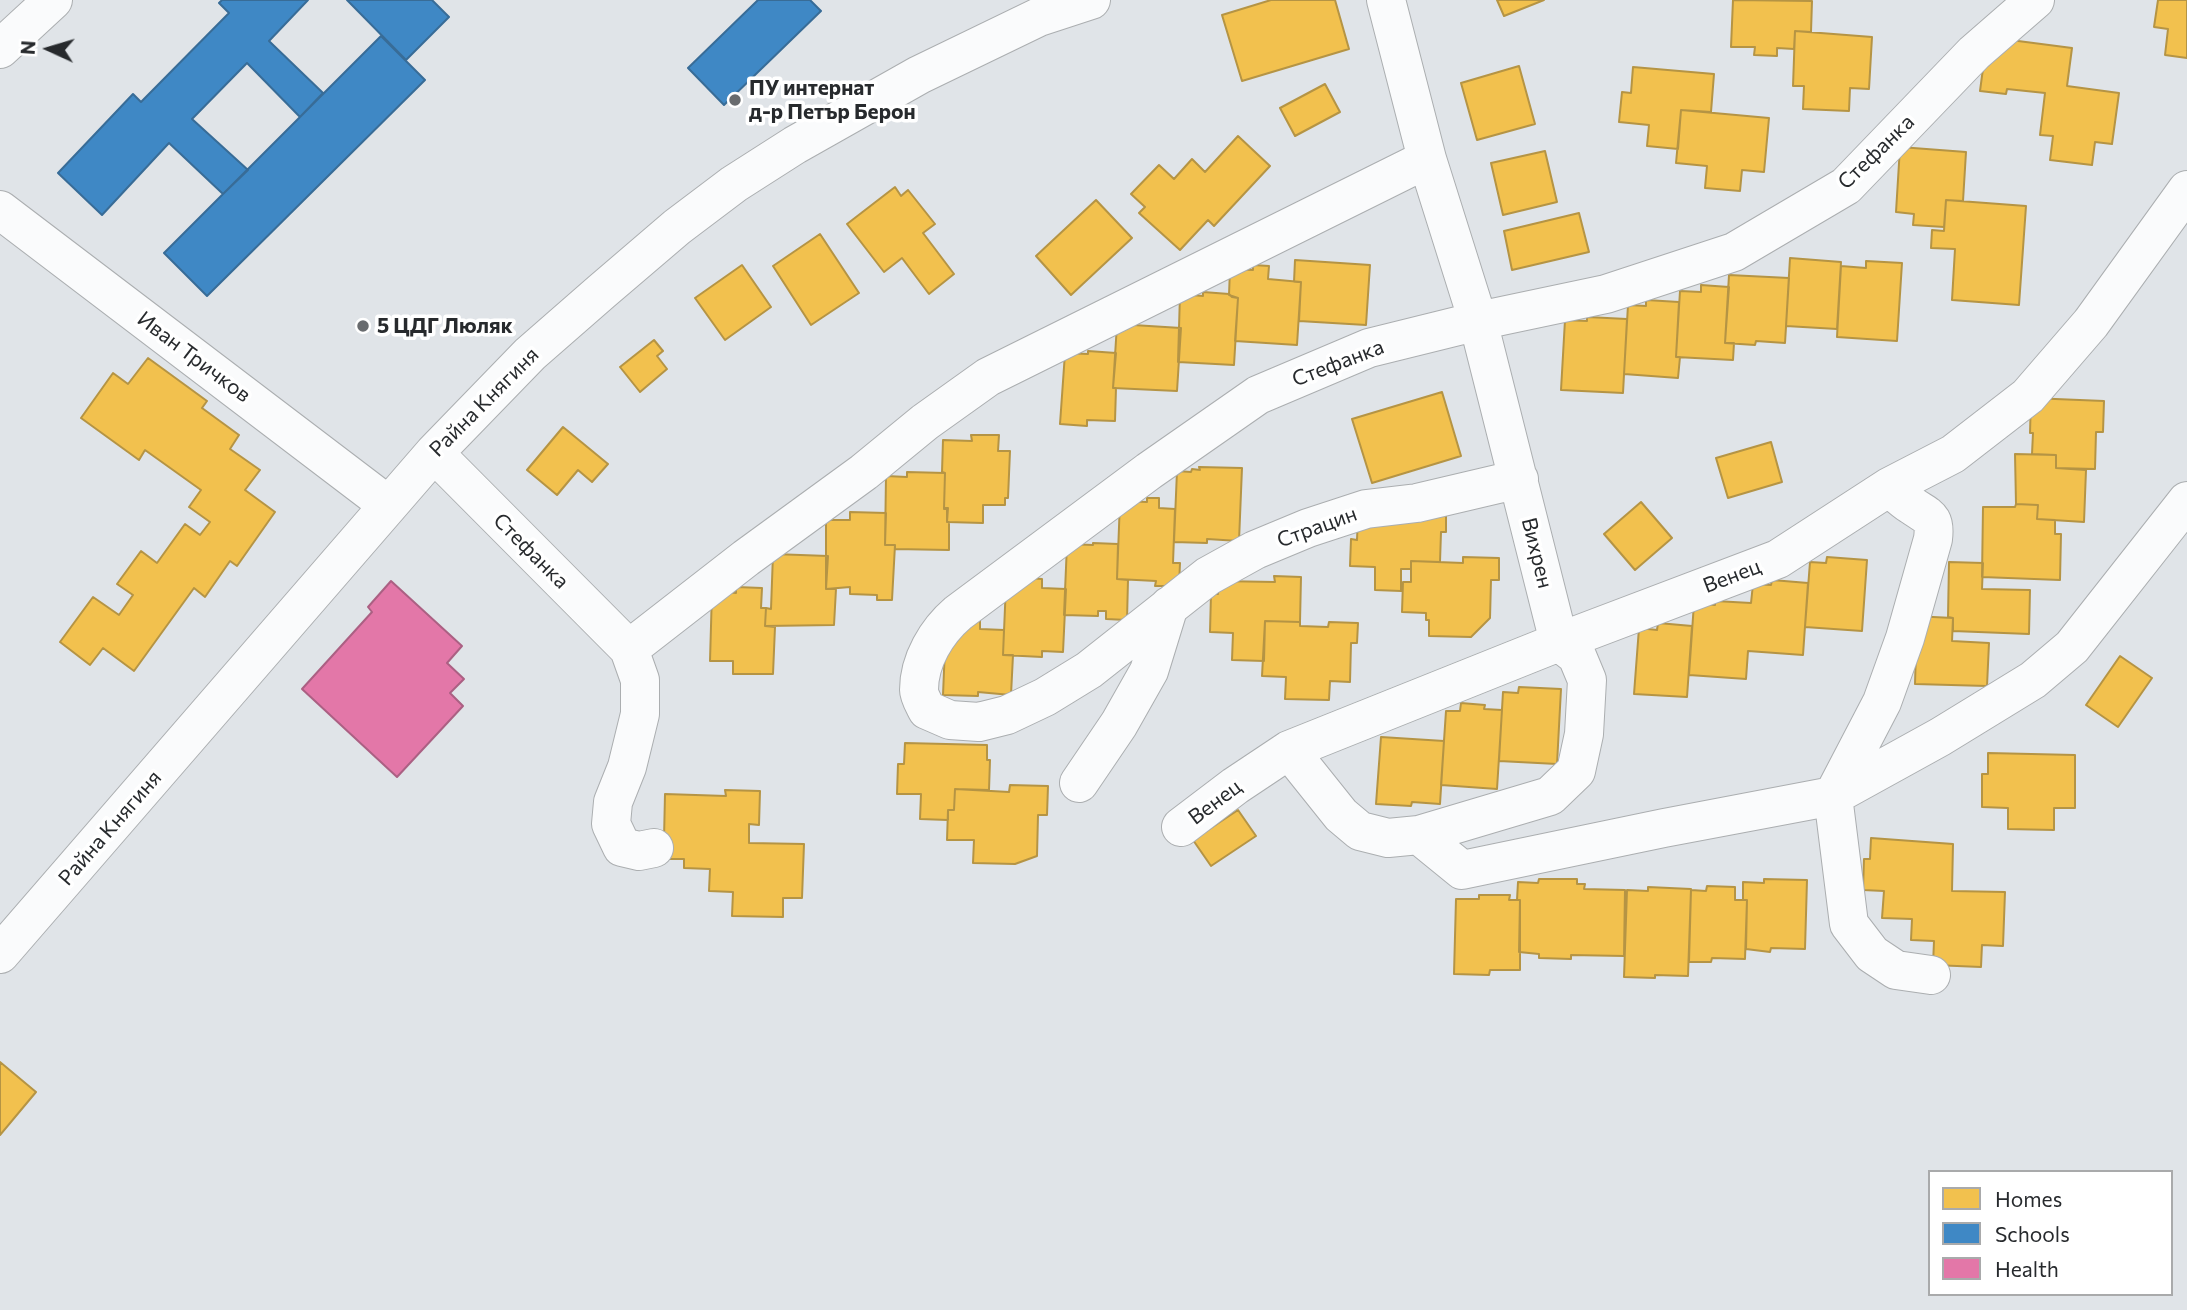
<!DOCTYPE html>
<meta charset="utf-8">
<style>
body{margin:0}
#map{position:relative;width:2187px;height:1310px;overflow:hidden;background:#e0e4e8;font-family:Commissioner,sans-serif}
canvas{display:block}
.legend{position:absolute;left:1928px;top:1170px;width:245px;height:126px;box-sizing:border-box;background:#fff;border:2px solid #a9aaab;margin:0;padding:9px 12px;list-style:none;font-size:21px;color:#272a2d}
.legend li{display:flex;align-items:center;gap:14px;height:35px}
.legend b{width:35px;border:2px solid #a9aaab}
.north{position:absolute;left:14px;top:14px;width:70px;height:70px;-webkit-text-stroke:5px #fff;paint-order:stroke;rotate:274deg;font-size:19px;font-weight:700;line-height:28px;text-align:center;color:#272a2d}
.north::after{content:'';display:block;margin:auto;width:24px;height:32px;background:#272a2d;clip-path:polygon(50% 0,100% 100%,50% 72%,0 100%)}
</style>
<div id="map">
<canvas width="2187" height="1310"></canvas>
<ul class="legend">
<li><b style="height:19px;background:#f2c14e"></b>Homes</li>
<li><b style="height:19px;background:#3f88c5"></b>Schools</li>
<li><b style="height:19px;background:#e377a8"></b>Health</li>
</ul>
<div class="north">N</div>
</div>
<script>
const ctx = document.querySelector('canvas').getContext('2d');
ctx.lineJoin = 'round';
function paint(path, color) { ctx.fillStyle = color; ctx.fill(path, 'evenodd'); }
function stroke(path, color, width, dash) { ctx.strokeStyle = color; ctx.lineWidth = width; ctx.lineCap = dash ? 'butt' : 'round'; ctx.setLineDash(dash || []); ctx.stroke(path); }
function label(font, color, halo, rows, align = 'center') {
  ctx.font = font + ' Commissioner,sans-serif'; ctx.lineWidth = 7; ctx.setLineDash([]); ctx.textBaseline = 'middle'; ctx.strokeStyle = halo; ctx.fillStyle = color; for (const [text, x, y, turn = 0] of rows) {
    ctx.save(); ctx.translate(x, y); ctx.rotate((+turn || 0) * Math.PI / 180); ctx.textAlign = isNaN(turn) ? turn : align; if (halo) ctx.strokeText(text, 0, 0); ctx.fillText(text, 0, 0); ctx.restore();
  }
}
const homes = new Path2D(`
 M1271 0H1335L1349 49 1242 81 1222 15Z
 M1497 0H1544L1504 16Z
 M1733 0 1812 1 1811 32 1795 31 1794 49 1777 48V56L1754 55 1755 47H1731Z
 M2158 0H2187V58L2165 55 2168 29 2154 27Z
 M1795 31 1872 37 1869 89 1850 88 1849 111 1803 109 1804 86H1793Z
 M1995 38 2072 48 2067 86 2119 93 2112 144 2095 142 2092 165 2050 160 2053 136 2040 135 2045 93 2007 89 2006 94 1980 91 1984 61Z
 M1519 66 1535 124 1477 140 1461 83Z
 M1633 67 1714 74 1711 112 1681 110 1678 149 1647 146 1649 125 1619 122 1622 92 1631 93Z
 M1325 84 1340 112 1295 136 1280 108Z
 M1681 110 1769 118 1764 172 1742 170 1740 191 1705 188 1707 166 1676 163Z
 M1238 136 1270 166 1214 226 1208 220 1180 250 1139 213 1145 207 1131 194 1159 165 1174 179 1192 159 1205 172Z
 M1900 147 1966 152 1963 201 1946 200 1944 227 1913 225 1914 214 1896 212Z
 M1545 151 1557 202 1503 215 1491 163Z
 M895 187 901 196 908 190 935 224 923 233 954 274 929 294 902 258 884 272 847 224Z
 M1096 200 1132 238 1071 295 1036 256Z
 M1946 200 2026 206 2019 305 1952 300 1955 249 1931 248 1932 230 1944 231Z
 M1579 213 1589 252 1512 270 1504 231Z
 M820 234 859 293 811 325 773 266Z
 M1790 258 1841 262 1837 329 1786 326Z
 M1295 260 1370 265 1366 325 1299 321 1301 282H1294Z
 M1866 261 1902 263 1897 341 1837 337 1841 266 1866 268Z
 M742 265 771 307 725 340 695 298Z
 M1253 265 1269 266 1268 279 1301 282 1297 345 1235 341 1238 298 1229 295 1230 269 1253 270Z
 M1729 275 1789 278 1785 343 1756 341 1755 345 1725 343Z
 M1701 285 1729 287 1725 343H1734L1733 360 1676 357 1680 291 1701 292Z
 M1203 292 1229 294 1232 297 1238 298 1234 365 1178 362 1180 294 1203 296Z
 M1646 300 1679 302 1676 357H1680L1678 378 1624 374 1628 305 1646 306Z
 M1587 317 1627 319 1623 393 1561 390 1565 320 1587 321Z
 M1117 324 1181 328 1177 391 1113 388Z
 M654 340 663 351 657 356 667 369 640 392 620 367Z
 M1088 351 1116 353 1113 388H1116L1115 421 1087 420V426L1060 424 1065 353 1088 354Z
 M148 358 207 401 202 408 239 435 230 449 260 470 245 490 275 512 237 566 230 561 205 597 194 588 134 671 103 648 90 665 60 642 93 597 119 615 133 595 117 584 141 551 157 563 185 524 200 535 210 522 189 507 201 490 145 450 139 460 81 418 113 373 128 384Z
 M1442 392 1461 456 1372 483 1352 419Z
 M2031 398 2104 401 2103 432H2096L2095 469 2056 468V455L2032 454 2033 433H2030Z
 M563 427 608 464 592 482 578 470 557 495 527 470Z
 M971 435H999L998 451H1010L1008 498H1005V505H983V523L947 522 948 508H944L945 473 942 472 943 440 972 441Z
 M1771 442 1782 482 1728 498 1716 458Z
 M2015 454 2056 455V468L2086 470 2084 522 2037 519 2038 505 2016 504Z
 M1199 467 1242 468 1239 541 1207 539V543L1174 542 1177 471 1191 472 1192 469 1200 470Z
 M907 472 945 473 944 509H947V522H949V550L895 549V545H885L886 476 907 477Z
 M1147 498H1159V508L1175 509 1173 563H1180L1179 586H1155L1156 581 1117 579 1120 501 1147 502Z
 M1641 502 1672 538 1635 570 1604 534Z
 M2016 504 2038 505 2037 519 2055 520V534H2061L2060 580 1982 577 1983 507H2015Z
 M850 512 886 513 885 545H895L892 600H877V595L850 594V587L826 589V520H850Z
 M1446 514V532H1441L1440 562 1411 561V569H1401V591L1375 590V567L1350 566 1351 539 1357 540 1358 515Z
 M1093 543 1118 544 1117 579 1128 580 1127 620 1106 619V611H1098V616L1064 615 1067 544 1093 545Z
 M773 554 828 556 826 589H836L834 625 765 626 766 608 771 609Z
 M1463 557 1499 558V580H1491L1490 618 1471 637 1429 636V620H1426V613L1402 612 1403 582H1411V561L1463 563Z
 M1827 557 1867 560 1862 631 1805 627 1810 562 1826 563Z
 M1949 562 1983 563 1982 589 2030 590 2029 634 1953 631V618L1948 617Z
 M1274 576 1301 577 1300 622 1265 621 1264 661 1232 660 1233 633 1210 632 1211 594H1218V581L1275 582Z
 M1028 578 1042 579V588L1066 589 1063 652 1042 651V657L1003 655 1006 584Z
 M1772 580 1808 583 1803 655 1748 651 1746 679 1689 675 1694 603 1715 605V601L1751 603 1753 584 1771 585Z
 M736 587 762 588 761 608H766L765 626 775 627 773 674H733V661H710L712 591 736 593Z
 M1913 616 1953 618 1952 641 1989 643 1987 686 1915 684 1916 650Z
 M980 618V629L1004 630 1003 655H1013L1011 695 978 692V696L943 695 946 623Z
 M1265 621 1300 622V626L1328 627 1329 622 1358 623 1357 643H1351L1350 682 1330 681 1329 700 1285 699 1286 677 1262 676Z
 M1658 623 1692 626 1687 697 1634 694 1639 628 1657 630Z
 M2120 656 2152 678 2118 727 2086 705Z
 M1519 687 1561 689 1557 764 1499 761 1503 692 1518 693Z
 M1461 703 1485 705 1484 709 1502 710 1497 789 1441 785 1446 711H1460Z
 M1381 737 1444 741 1440 804 1412 802 1411 806 1376 804Z
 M905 743 987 745V760H990L989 790 955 789 954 810H948V820L920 819 921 794H897L898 764H904Z
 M1988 753 2075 755V808H2054V830L2008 829V808L1982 807V774H1988Z
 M1010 785 1048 786 1047 815H1038L1037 856 1015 864 973 863 974 840H947L948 810H954L955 789 1009 792Z
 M725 790 760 791 759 825 749 824V843L804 844 802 898H783V917L732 916 733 892 709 891 710 869 684 868V859H668L664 839 665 794 726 796Z
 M1238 810 1256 836 1211 866 1193 840Z
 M1871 838 1953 844 1952 891 2005 892 2003 946 1982 945 1981 967 1933 965 1934 941 1911 940 1912 919 1882 918 1884 891 1863 890 1864 859H1870Z
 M1539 879H1577V884H1585L1584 889 1625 890 1624 956 1571 955V959L1539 958V954L1519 952 1520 900H1517L1518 882 1538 883Z
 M1764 879 1807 880 1805 949 1771 948 1770 952 1746 949 1747 900H1743V882L1764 883Z
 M1707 886 1735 887V900H1747L1745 959 1712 958 1711 962H1689L1691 890 1706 891Z
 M1648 887 1691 889 1688 976 1655 975V978L1624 977 1627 890 1648 891Z
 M1479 895H1510L1509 900H1520V970H1490L1489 975 1454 974 1456 899H1479Z
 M0 1062 36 1092 0 1135Z`);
paint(homes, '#f2c14e');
stroke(homes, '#b59444', 2);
const schools = new Path2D(`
 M222 0H308L269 41 323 93 300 117 247 63 192 119 248 170 223 194 169 143 102 215 58 173 133 94 141 102 229 13 219 3Z
 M347 0H432L449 17 406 60Z
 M758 0H810L821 11 724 105 688 68Z
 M381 36 425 80 207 296 164 253Z`);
paint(schools, '#3f88c5');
stroke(schools, '#386c97', 2);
const health = new Path2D(`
 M391 581 462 646 447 663 464 679 450 693 463 706 397 777 302 689 372 612 368 607Z`);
paint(health, '#e377a8');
stroke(health, '#ab6083', 2);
const minor = new Path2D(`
 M0 49 53 0
 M0 210 388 505
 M434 453 629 649
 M1519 479 1417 503 1366 509 1308 528 1255 550 1208 576 1089 670 1045 697 1007 715 979 722 950 720 927 710C924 704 919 696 919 690 919 660 937 631 958 613L1149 471 1258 395 1369 348 1478 321 1606 294 1734 252 1846 186 1974 53 2035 0
 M1289 750 1341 815 1360 831 1388 838 1419 835 1550 796 1576 771 1584 734 1587 680 1577 656 1559 642 1478 321 1427 159 1386 0
 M1079 783 1119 724 1149 671 1169 606
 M1181 827 1235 786 1289 750 1559 642 1778 559 1889 487 1953 454 2028 396 2091 323 2187 190
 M1419 835 1462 870 1664 828 1833 796 1882 702 1905 638 1933 539C1936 516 1928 517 1911 505 1903 500 1896 493 1889 487
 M654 848 639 851 622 847 611 824 613 802 627 767 640 714V680L629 649 746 558 864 472 925 422 988 377 1427 159
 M0 954 434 453 530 354 601 292 677 227 734 184 795 145 919 75 1039 17 1091 0
 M1931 975 1896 970 1872 954 1849 924 1833 796 1940 737 2033 680 2072 647 2187 501`);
stroke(minor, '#abaeb0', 40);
stroke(minor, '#fafbfc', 38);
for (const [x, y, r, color] of [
 [735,100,7,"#686b6e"],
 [363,326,7,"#686b6e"]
]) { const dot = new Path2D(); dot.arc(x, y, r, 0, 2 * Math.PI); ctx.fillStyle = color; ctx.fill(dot); stroke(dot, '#fff', 2.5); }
label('bold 21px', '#272a2d', '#fff', [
 ["ПУ интернат",749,88],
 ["д-р Петър Берон",749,112],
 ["5 ЦДГ Люляк",377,326]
], 'left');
label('21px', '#272a2d', '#fff', [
 ["Стефанка",1876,152,-44],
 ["Иван Тричков",194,357,37],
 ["Стефанка",1338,363,-21],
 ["Райна Княгиня",484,402,-45],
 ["Страцин",1317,527,-20],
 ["Стефанка",531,551,45],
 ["Вихрен",1537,553,76],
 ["Венец",1732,576,-21],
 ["Венец",1215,802,-37],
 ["Райна Княгиня",110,828,-49]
]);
</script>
